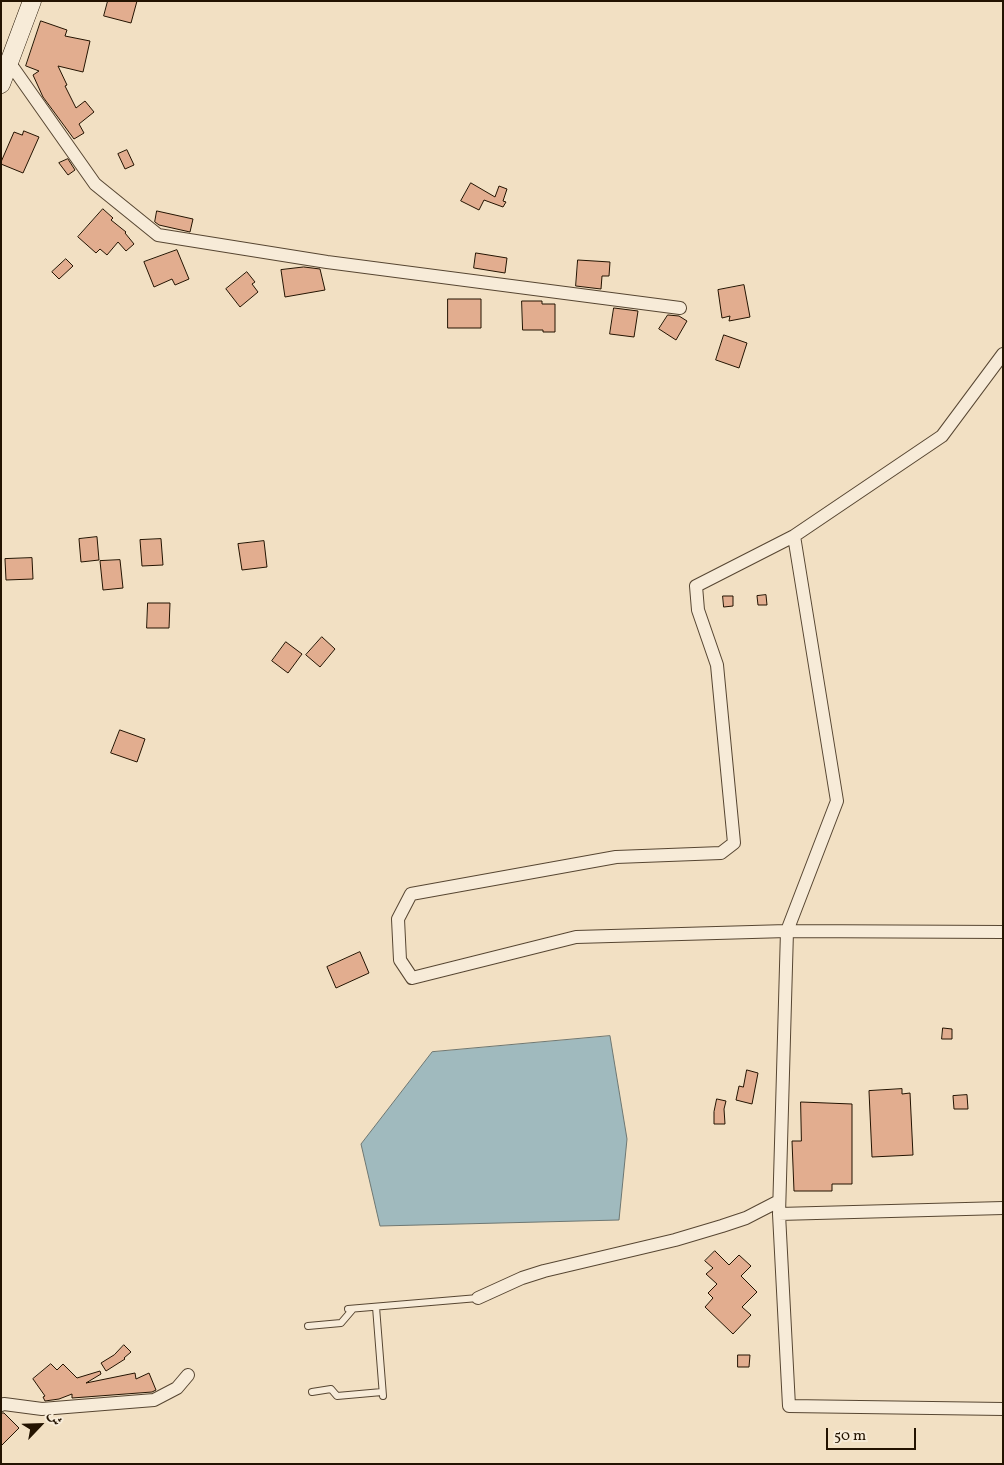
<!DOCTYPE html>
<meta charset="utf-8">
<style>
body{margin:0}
#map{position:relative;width:1004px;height:1465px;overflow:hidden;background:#f2e0c3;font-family:Vollkorn,Amiri,serif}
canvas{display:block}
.frame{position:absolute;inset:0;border:2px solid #231301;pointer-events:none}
.north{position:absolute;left:15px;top:1400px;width:50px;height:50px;-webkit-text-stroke:4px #f7ebd8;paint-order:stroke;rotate:66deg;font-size:14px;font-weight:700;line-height:20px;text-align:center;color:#231301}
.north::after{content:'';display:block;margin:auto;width:18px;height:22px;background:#231301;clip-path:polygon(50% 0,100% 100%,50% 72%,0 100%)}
.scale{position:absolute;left:826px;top:1428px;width:90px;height:22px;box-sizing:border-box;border:2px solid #231301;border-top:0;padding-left:6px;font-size:15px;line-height:18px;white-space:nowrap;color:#231301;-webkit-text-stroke:4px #f7ebd8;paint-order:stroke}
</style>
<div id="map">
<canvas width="1004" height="1465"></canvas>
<div class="frame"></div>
<div class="north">ش</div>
<div class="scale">50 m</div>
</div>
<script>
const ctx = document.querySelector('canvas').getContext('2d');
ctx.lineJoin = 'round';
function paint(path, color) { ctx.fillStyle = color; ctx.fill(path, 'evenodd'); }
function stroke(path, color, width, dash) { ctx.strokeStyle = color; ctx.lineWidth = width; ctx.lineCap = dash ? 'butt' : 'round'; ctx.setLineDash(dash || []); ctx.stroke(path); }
const water = new Path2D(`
 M610 1036 627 1139 619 1220 380 1226 361 1144 432 1052Z`);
paint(water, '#a0babe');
stroke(water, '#6e7772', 1);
const building = new Path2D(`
 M108 1H137L131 23 104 16Z
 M41 21 67 30 65 36 90 41 83 72 58 66 67 85 65 86 76 108 85 101 94 112 79 124 84 133 74 139 43 97 33 75 39 71 26 66Z
 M24 131 39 137 23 173 1 164V162L14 132 22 135Z
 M127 150 134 165 125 169 118 154Z
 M68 159 75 170 68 175 59 163Z
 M471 183 495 197 499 186 507 189 503 201 506 202 503 207 484 200 479 210 461 201Z
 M103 209 113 218 111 220 126 232 125 233 134 244 126 251 118 242 107 255 100 249 96 253 78 237Z
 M157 211 193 219 190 232 159 225 155 222Z
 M177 250 189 279 175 285 172 279 154 287 144 262Z
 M476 253 507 258 505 273 474 268Z
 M66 259 73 266 59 279 52 272Z
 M578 260 610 262 609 276H602L601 289 576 286Z
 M304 267 320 269 325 290 285 297 281 270Z
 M247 272 255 282 252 284 258 292 240 307 226 289Z
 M744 285 750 317 729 321 730 316 722 318 718 290Z
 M448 299H481V328H448Z
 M522 301H542V304H555V332H543V330H523Z
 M614 308 638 311 634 337 610 334Z
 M668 315 679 316 687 321 676 340 659 329Z
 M724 335 747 343 739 368 716 360Z
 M97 537 99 560 81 562 79 539Z
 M161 539 163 565 142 566 140 540Z
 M264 541 267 567 242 570 238 544Z
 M32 558 33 579 6 580 5 559Z
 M120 560 123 588 103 590 100 561Z
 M766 595 767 605H758L757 596Z
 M723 596H733V606L724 607Z
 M148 603H170L169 628H147Z
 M322 637 335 649 320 667 306 655Z
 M286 642 302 654 288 673 272 661Z
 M120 730 145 739 137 762 111 753Z
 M360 952 369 973 336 988 327 967Z
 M943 1028 952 1029V1039H942Z
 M747 1070 758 1073 752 1104 736 1100 739 1086 743 1087Z
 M902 1089V1094L910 1093 913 1155 872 1157 869 1091Z
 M967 1095 968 1109H954L953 1096Z
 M717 1099 726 1101 724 1109 725 1124H714V1112Z
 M801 1102 852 1104V1184H832V1191H794L792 1141H801Z
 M715 1251 729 1265 739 1255 751 1266 741 1276 757 1292 742 1307 751 1315 733 1334 705 1307 713 1298 708 1293 717 1284 706 1274 713 1268 705 1261Z
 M124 1345 131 1352 124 1358 125 1359 106 1371 101 1363 114 1355Z
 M738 1355H750L749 1367H738Z
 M51 1364 57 1370 63 1364 77 1378 100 1371 101 1374 86 1383 135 1373 136 1379 149 1373 156 1390 152 1392 72 1398V1394L59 1399 45 1401 43 1397 45 1396 33 1379Z
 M1 1413H4L19 1428 1 1446Z`);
paint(building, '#e2ad8f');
stroke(building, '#231301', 1);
const service = new Path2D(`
 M376 1307 383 1396
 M348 1309 478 1298
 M308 1326 341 1323 353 1309
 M312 1392 331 1389 337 1396 382 1392`);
const minor = new Path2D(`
 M9 62 95 184 158 235 327 262 680 308
 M1003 354 942 436 794 536 837 801 787 931 779 1214 789 1406 1003 1409
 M794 536 696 586 698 610 717 665 734 843 721 853 616 857 411 894 398 919 400 960 412 978 576 937 787 931 1003 932
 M779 1214 1003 1208
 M478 1298 522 1278 544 1271 675 1240 722 1226 746 1218 779 1201
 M1 1405 4 1404 42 1409 154 1400 177 1388 188 1375`);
const secondary = new Path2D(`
 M1 84 32 1`);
stroke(service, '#574632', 8);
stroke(minor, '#574632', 14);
stroke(secondary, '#231301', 19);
stroke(service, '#f7ebd8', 6);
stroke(minor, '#f7ebd8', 12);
stroke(secondary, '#f7ebd8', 18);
</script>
